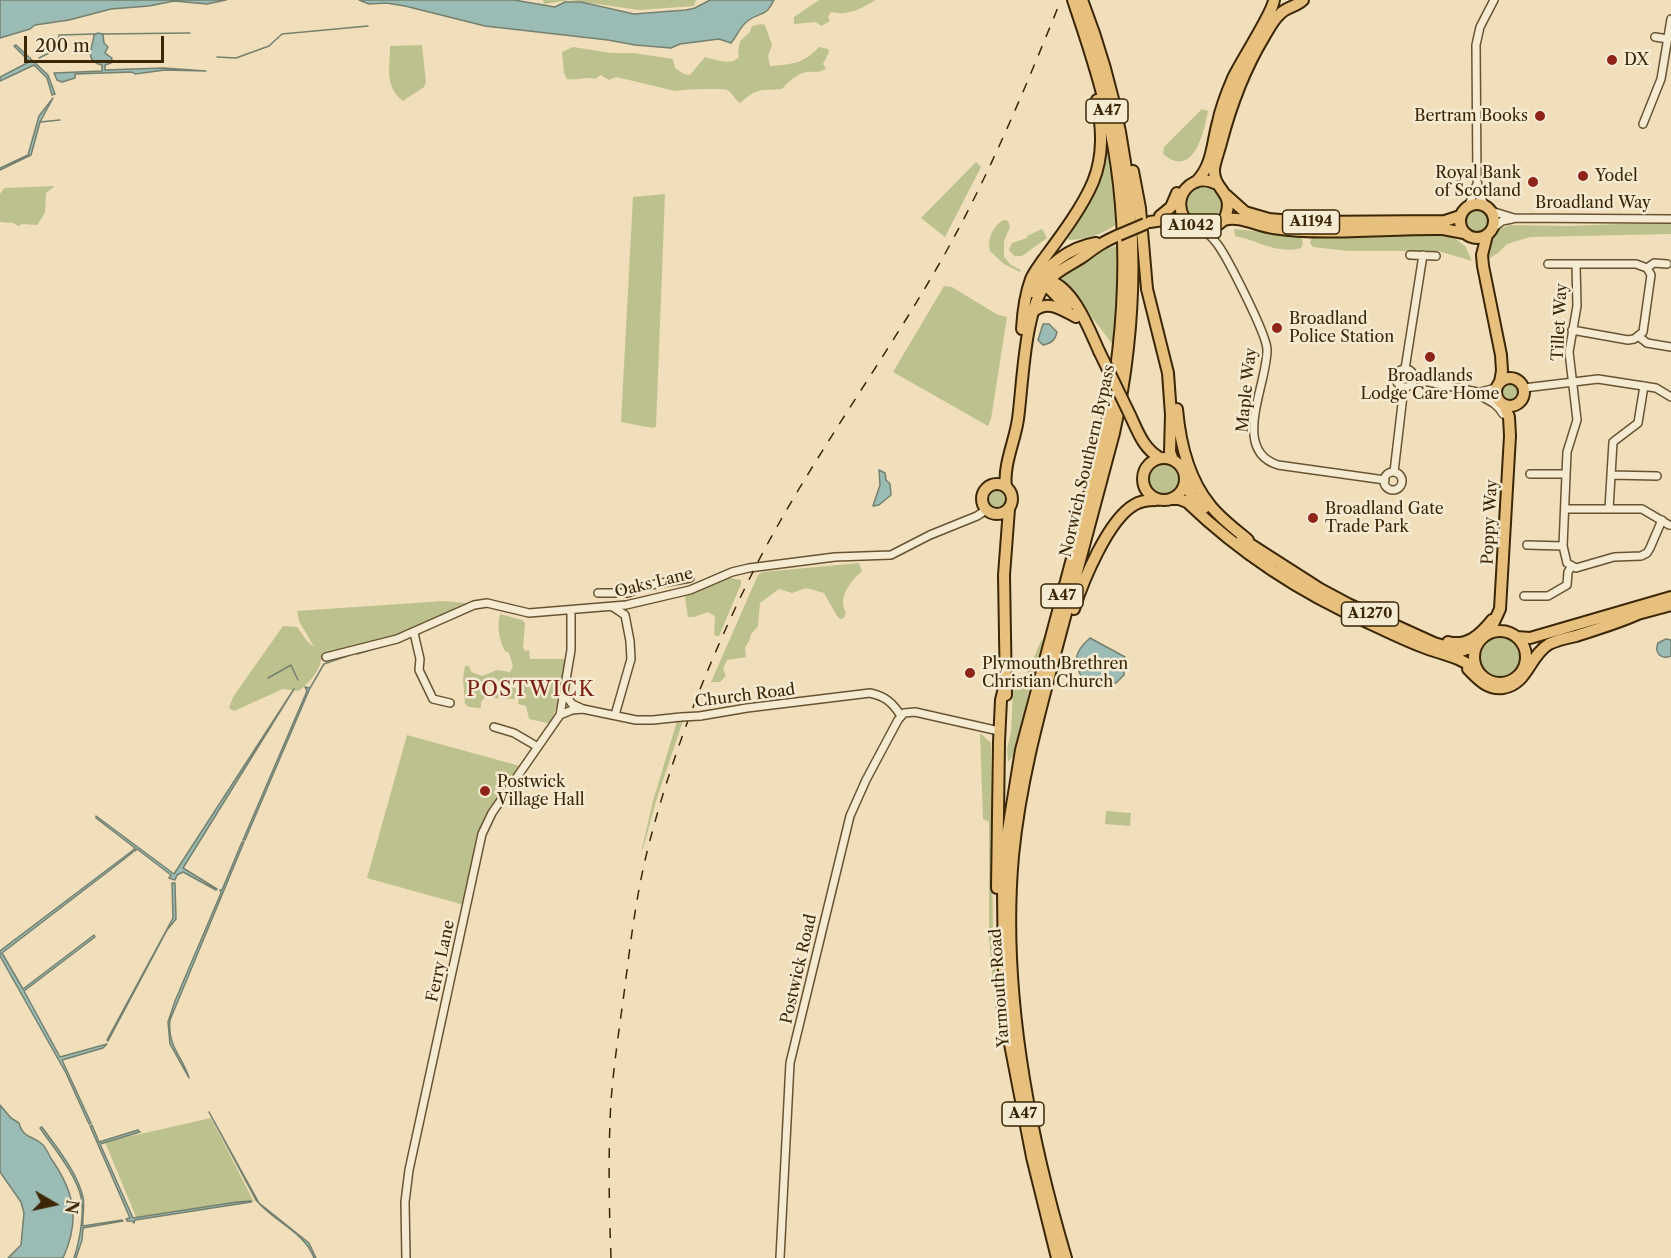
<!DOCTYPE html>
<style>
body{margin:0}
#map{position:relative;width:1671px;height:1258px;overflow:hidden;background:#f0dfba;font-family:"Libre Caslon Text",serif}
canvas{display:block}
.north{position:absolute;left:24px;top:1174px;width:60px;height:60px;-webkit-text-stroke:4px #f5ead2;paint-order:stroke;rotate:99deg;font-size:16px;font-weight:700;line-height:24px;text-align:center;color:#3b2605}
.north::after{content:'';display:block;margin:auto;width:21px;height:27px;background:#3b2605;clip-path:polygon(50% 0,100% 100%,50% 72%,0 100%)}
.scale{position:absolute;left:24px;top:36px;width:140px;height:27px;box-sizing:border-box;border:3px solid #3b2605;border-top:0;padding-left:8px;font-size:18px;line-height:21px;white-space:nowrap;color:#3b2605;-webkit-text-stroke:4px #f5ead2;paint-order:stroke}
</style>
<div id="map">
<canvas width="1671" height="1258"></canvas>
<div class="north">N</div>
<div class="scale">200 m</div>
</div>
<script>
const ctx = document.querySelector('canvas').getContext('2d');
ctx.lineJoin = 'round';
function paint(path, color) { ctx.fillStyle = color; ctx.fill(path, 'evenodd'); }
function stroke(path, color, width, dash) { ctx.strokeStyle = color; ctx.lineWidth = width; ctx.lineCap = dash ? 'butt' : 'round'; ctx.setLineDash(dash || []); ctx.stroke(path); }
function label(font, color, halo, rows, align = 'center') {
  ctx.font = font + ' "Libre Caslon Text",serif'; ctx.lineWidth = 5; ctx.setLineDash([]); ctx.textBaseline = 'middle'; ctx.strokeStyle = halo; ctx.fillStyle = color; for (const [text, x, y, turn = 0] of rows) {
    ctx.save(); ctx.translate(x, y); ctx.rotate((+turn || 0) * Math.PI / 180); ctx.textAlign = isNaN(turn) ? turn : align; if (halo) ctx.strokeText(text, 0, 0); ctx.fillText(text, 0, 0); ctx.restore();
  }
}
paint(new Path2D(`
 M543 0H696L694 6 639 10 569 0 544 4Z
 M819 0H875C862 9 847 16 831 12L828 17 830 21 821 26 816 22 794 24V17Z
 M761 24 765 25 772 45 768 56 770 66C793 64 803 64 819 47L828 49 829 52 823 64 826 68C819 74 815 71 807 72 798 73 788 82 782 89 760 91 758 87 740 103 734 99 732 92 727 90 723 88 681 89 675 91L625 79 616 77 609 80 601 75 595 79C584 76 577 81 567 79L564 73 562 52 573 47 611 53H634L673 59 675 68 684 74 690 75 705 57C717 60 730 66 739 57L738 52 740 41 750 32 752 26Z
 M422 45 426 82 424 87 403 101C384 86 390 68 390 46Z
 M1202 109 1208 111C1204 131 1194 180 1163 154L1164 147Z
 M1106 132 1117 224C1102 234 1088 239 1070 240L1067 238V234L1074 220Z
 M976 162 981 167 945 237 921 218Z
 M1184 204a20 20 0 1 1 40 0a20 20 0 1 1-40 0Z
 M55 186 46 193 45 213 37 225 22 224 18 226 13 223 0 222V194L4 188Z
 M665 194 656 427 653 428 621 422 633 197Z
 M1464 221a13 13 0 1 1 26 0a13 13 0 1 1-26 0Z
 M1004 220 1008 221 1010 227 1004 241V257L1011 265 1021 270 1020 272 1004 264 990 251C987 240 993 225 1004 220Z
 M1671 222V234L1530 237 1507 244 1498 253 1488 259 1487 246 1493 236 1498 230 1509 225 1569 226Z
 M1042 229 1047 238 1022 256H1014L1009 250 1012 243 1027 238V236Z
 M1234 229 1301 236 1303 243 1301 248C1278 255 1257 240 1235 236Z
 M1449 234 1465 246 1472 261 1438 251H1348L1313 247 1310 243 1312 237 1315 236Z
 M1116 246V300L1113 345 1062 278 1063 271 1097 252Z
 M944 286 952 287 998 315 1007 317 991 419 988 426 893 372Z
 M1500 392a11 11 0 1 1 22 0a11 11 0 1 1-22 0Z
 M1146 480a18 18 0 1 1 36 0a18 18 0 1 1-36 0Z
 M985 499a11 11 0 1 1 22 0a11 11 0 1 1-22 0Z
 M859 563 862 571C851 581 837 597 846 613L844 618 840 619 837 616 824 593 806 588 792 593 779 589 760 603 758 626 751 634 749 641 745 648 746 657 727 660 723 669 726 676 720 682H711L758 575 763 572Z
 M729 578 741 580V584L719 636H716L714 634 715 616 708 612 694 617H688L685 597 692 592Z
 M444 601 466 603 416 630 321 657C322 669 308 684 299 691L283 689 234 711 229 708 233 697 283 626 297 627 307 641 314 647 299 621 297 611Z
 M500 614 522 620 525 623 523 648 525 651 529 650 530 659H566L563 683 552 721 547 723 529 719 526 706 518 704 521 682 515 678 504 684 500 683 497 679 493 677 488 681C488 689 487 697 481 702V708L469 707 465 704 463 679 465 666H469L471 672 482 676 497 670 510 672 513 666 509 653 505 651C499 641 497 626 500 614Z
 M1478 657a22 22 0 1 1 44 0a22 22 0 1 1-44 0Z
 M1044 639 1033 675 1013 756 1008 762 1007 749 1011 732 1013 690 1020 689 1041 641Z
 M493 686 516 688 515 699 492 698Z
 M677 721H683L656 801 643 849H642L653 801Z
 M980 733 991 743 993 940 1000 1028 997 1026 989 939V822L983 819Z
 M407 735 520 766 487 819 464 905 367 878Z
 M1106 811 1131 813 1130 826 1105 824Z
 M211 1118 254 1202 136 1217 105 1142Z`), '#bdc18d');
const water = new Path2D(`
 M0 0H226L207 4 174 1 149 6 111 9 69 20 35 25 30 29 0 38Z
 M359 0H514L555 7 565 2H581L634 14 686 10 695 8 710 0H774C765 18 762 11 749 20 740 26 737 36 731 43L719 39 680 44 671 48 635 45 608 40 485 26 405 6 386 3 369 4Z
 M98 33 103 34 104 43 108 47 105 53 112 58 111 63 105 65V70L163 68 206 71 165 70 135 74 132 72 75 74V78L62 82 57 80 54 73 102 71V65C83 61 93 47 94 35Z
 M16 45 48 75 55 94 52 95 47 78 34 65 0 81V77L29 62 28 60 14 46Z
 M53 98 40 122 31 155 0 170V168L28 155 39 116Z
 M1043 324H1049L1057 332C1055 341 1051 343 1043 345L1038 340Z
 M879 470 885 473 886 480 890 484 891 495 879 505 873 506 880 485Z
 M1090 638 1125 657 1124 675 1116 683 1084 681C1072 662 1074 652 1090 638Z
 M1666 639 1671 640V656C1661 660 1654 653 1658 643Z
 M305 687 310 688 245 840H243L307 691Z
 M294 689 183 868 217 889 216 890 183 872 177 875 175 880 169 878 171 875 137 849 135 851 133 850 135 848 96 818V816L174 874Z
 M242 842H244L170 1020C167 1047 183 1057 189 1078L170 1044 168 1022 175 1001 221 893 220 890H222Z
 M132 851 133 852 123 860 2 953 23 989 94 935 95 937 24 991 60 1057 107 1044 103 1048 62 1060 91 1123 89 1124 66 1073 0 956V951Z
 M172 883H175L176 919 167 930 108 1041 107 1040 173 918Z
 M0 1105 11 1118 19 1123C23 1139 34 1136 42 1144 46 1147 49 1156 52 1160 75 1193 80 1221 63 1258H8L21 1245 24 1213 21 1202 0 1172Z
 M209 1112 259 1203 309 1243 316 1258H314C305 1232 273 1221 256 1200Z
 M92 1125 99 1142 138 1130 140 1132 100 1144 133 1218 237 1202 251 1201V1202L135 1220 134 1223 132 1221H127L126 1219 130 1218 90 1126Z
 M42 1127C57 1148 77 1172 83 1197 85 1206 82 1217 83 1226L122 1220 123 1221 83 1228 82 1240 76 1258H74C79 1243 85 1213 81 1197 76 1174 53 1147 40 1128Z`);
paint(water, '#9bbcb5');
stroke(water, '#75806f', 1.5);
stroke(new Path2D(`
 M102 34 190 33
 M217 57 236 58 269 46 282 34 368 26
 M39 58 57 49 59 35 95 34
 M40 122 60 120
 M357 654 380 647
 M268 678 291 665 298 680
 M310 688 324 664 350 655`), '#75806f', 1.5);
const minor = new Path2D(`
 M1655 37 1668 39
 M1643 124 1661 79 1671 19
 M1469 205 1476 186
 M1485 205 1480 197 1477 180 1476 45 1480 27 1494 0
 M1491 211 1514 218 1671 219
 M1201 229C1208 233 1213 238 1218 245 1228 259 1266 333 1267 349 1268 383 1230 450 1278 465L1385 480
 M1492 229 1502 221 1512 219
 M1410 255 1436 256
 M1548 264H1636L1647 268 1651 275 1643 332 1634 339 1628 340 1572 330
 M1576 265 1577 306 1569 352 1577 420 1567 452 1563 546 1567 563 1576 568 1614 557 1641 556 1647 553 1650 548 1662 520
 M1647 268 1654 263 1667 264
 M1638 336 1647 343 1671 347
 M1405 369 1423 255
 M1396 378a9 9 0 1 1 18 0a9 9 0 1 1-18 0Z
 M1414 379 1477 392
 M1524 388 1598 379 1656 388 1671 397
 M1473 391C1485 400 1496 401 1503 414
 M1480 392 1496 388
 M1394 472 1404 387
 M1384 481a9 9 0 1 1 18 0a9 9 0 1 1-18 0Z
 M1530 474H1566
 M1611 475 1657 476
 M1565 509H1642L1669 525
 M1609 509 1613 442 1638 423 1644 386
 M1527 545 1563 546
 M598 593H628L645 586 690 578
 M1524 596H1548L1567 585 1568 572 1571 567
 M613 607 625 615 630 641 631 659 615 715
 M414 633 420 659 419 670 433 699 450 703
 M326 657 397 639 474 605 487 603 529 613 626 605 690 590 732 572 749 568 835 557 891 555 930 535 977 516 986 510
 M565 694 572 704 583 709 636 720H653L681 717
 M560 715 571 650V611
 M700 716 747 708 870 693C885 696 893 703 901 716
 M494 727 514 733 538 747
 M406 1258 405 1202 409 1170 482 834 492 813 560 715 572 710 583 709
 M780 1258 790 1063 850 816 866 780 898 720 904 713 915 712 999 731`);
const highway = new Path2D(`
 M1133 171 1140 208 1147 289 1168 373 1171 415 1170 452 1173 460
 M1196 182C1213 165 1212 143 1218 122 1221 107 1227 92 1233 78 1241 61 1273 12 1274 0
 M1217 184C1209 180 1203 179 1195 182 1162 198 1190 250 1224 220 1237 191 1213 192 1214 169 1215 161 1219 151 1221 143 1231 105 1244 70 1264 37 1269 29 1273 20 1280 14 1286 7 1296 7 1303 0
 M1226 195 1245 212 1269 219 1303 222 1445 221 1460 216
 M1460 221a17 17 0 1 1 34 0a17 17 0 1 1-34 0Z
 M1160 216 1171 207 1177 193
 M1224 220C1239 215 1257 226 1273 228 1325 236 1389 228 1443 229L1464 233
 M1150 222 1170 219 1187 224
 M1487 235 1482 255 1483 266 1501 355 1502 371 1500 382
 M1048 280C1074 288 1089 329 1099 351
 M1042 281 1067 307
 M1032 292C1042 267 1070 247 1096 243
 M1034 311C1048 299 1062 310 1076 317
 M1022 329C1023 312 1025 295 1031 279 1034 272 1039 266 1043 260 1060 237 1082 208 1093 182 1104 155 1102 128 1097 100
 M1496 392a14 14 0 1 1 28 0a14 14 0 1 1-28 0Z
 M1177 409C1180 443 1188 478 1210 505 1220 518 1235 529 1248 540
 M1130 415C1138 432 1143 448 1160 458
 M1143 479a21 21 0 1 1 42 0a21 21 0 1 1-42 0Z
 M1185 483 1192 497 1204 508
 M982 499a15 15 0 1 1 30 0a15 15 0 1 1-30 0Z
 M1006 487C1003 465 1015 441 1018 419 1023 383 1024 310 1047 282 1057 270 1071 265 1084 256 1097 246 1103 242 1119 235
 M1172 499H1179L1187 502C1239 552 1303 594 1369 623 1388 632 1408 642 1428 649 1446 655 1462 658 1477 670
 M1242 539 1320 589 1348 604 1434 643 1461 651 1476 646
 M1074 609C1083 581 1108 520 1134 505 1140 501 1148 500 1156 500
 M1634 615 1671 605
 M1474 657a26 26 0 1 1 52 0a26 26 0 1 1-52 0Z
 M1489 633 1500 609 1510 436 1509 417 1504 405
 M1517 637 1530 638 1671 597
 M1448 642C1467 647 1480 635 1492 620
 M1468 669C1478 679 1487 690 1503 688 1528 684 1529 656 1549 644 1557 640 1567 638 1576 636 1597 629 1618 623 1638 614
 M1006 695 1004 575 1009 509
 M997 888 999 742 1001 700 1004 688
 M1057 1258 1032 1157 1010 1044 1004 986 1003 890 1008 830 1021 750 1103 442C1127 332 1132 220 1106 110 1098 73 1085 36 1073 0
 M1066 1258C1028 1130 1001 990 1013 856 1020 783 1039 714 1058 643 1077 573 1096 503 1114 433 1146 286 1137 141 1082 0`);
stroke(minor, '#685432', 10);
stroke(highway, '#3b2605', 14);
stroke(minor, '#f5ead2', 7);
stroke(highway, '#e8c07d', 10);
stroke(new Path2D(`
 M611 1258C609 1206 608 1153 611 1101 614 1062 620 1024 625 986 631 938 637 890 649 844 674 747 714 647 760 558 813 457 881 365 938 266 987 181 1024 91 1061 0`), '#3b2605', 1.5, [10, 10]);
const minorBridge = new Path2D(`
 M681 717 700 716`);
const highwayBridge = new Path2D(`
 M1119 235 1145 224
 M1099 351 1130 415`);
stroke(minorBridge, '#685432', 10, []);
stroke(highwayBridge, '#3b2605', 14, []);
stroke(minorBridge, '#f5ead2', 7);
stroke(highwayBridge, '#e8c07d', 10);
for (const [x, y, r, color] of [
 [1612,60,6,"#8f2418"],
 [1540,116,6,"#8f2418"],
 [1583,176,6,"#8f2418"],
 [1533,182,6,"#8f2418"],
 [1277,328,6,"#8f2418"],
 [1430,357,6,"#8f2418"],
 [1313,518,6,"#8f2418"],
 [970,673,6,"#8f2418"],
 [485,791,6,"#8f2418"]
]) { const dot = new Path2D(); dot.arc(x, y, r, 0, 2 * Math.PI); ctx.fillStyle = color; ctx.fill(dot); stroke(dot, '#f5ead2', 2); }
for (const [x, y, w] of [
 [1107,111,42],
 [1311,222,57],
 [1191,226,60],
 [1062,596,42],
 [1370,614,57],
 [1023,1114,42]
]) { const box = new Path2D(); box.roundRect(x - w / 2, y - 12, w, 24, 4.5); ctx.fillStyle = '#f5ead2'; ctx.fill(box); stroke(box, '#3b2605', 1.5); }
label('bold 15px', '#3b2605', null, [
 ["A47",1107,111],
 ["A1194",1311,222],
 ["A1042",1191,226],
 ["A47",1062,596],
 ["A1270",1370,614],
 ["A47",1023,1114]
]);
label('16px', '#3b2605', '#f5ead2', [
 ["DX",1624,60],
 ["Bertram Books",1528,116,"right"],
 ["Royal Bank",1521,173,"right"],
 ["of Scotland",1521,191,"right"],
 ["Yodel",1595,176],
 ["Broadland",1289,319],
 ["Police Station",1289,337],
 ["Broadlands",1430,376,"center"],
 ["Lodge Care Home",1430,394,"center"],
 ["Broadland Gate",1325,509],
 ["Trade Park",1325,527],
 ["Plymouth Brethren",982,664],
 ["Christian Church",982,682],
 ["Postwick",497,782],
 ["Village Hall",497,800]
], 'left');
label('16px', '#3b2605', '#f5ead2', [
 ["Broadland Way",1593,203],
 ["Tillet Way",1560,322,-87],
 ["Maple Way",1247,390,-84],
 ["Norwich Southern Bypass",1088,461,-77],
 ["Poppy Way",1490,522,-87],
 ["Oaks Lane",654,583,-14],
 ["Church Road",745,696,-7],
 ["Ferry Lane",441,961,-78],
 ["Postwick Road",799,969,-77],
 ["Yarmouth Road",1000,988,-94]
]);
ctx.letterSpacing = '1.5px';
label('20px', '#7a1f14', '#f5ead2', [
 ["POSTWICK",531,690]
]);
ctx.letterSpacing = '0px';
</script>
